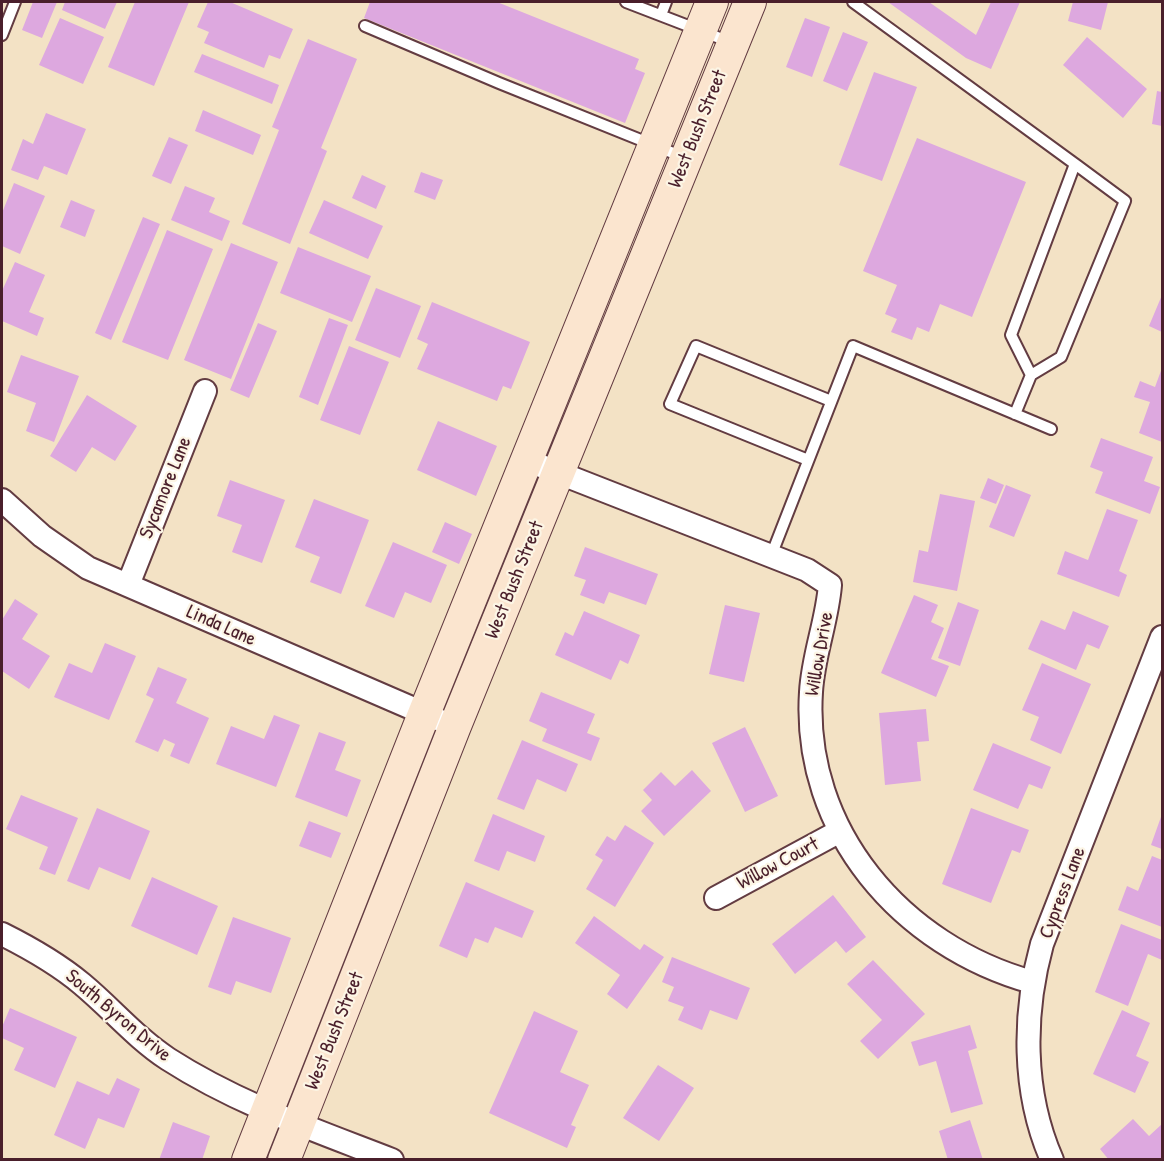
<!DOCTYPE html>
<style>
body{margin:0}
#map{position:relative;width:1164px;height:1161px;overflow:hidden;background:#f3e2c5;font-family:"Patrick Hand",sans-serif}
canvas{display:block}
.frame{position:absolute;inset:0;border:3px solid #4a1f2b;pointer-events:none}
</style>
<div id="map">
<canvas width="1164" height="1161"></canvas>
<div class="frame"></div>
</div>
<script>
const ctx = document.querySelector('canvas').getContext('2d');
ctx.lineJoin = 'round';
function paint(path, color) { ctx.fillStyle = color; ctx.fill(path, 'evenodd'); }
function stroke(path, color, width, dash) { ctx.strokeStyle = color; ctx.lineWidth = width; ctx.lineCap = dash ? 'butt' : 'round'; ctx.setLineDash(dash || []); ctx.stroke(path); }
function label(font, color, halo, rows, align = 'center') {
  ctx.font = font + ' "Patrick Hand",sans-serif'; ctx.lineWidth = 4.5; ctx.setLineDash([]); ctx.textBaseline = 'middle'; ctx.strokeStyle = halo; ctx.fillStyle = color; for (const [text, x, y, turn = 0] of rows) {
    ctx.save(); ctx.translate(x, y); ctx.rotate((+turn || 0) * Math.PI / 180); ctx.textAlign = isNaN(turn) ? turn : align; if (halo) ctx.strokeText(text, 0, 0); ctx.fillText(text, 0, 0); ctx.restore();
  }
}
paint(new Path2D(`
 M33 2H57L42 38 22 30Z
 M65 2H117L105 29 62 10Z
 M135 2H189L154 86 108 67Z
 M208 2H230L293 29 280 59 269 55 264 68 204 43 209 32 197 27Z
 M370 2H497L639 59 635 69 645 73 625 123 364 18Z
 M888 2H929L976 35 991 2H1020L991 69 966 58Z
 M1073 2H1108L1101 30 1068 21Z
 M60 18 104 37 83 84 39 65Z
 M805 18 830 27 812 77 786 67Z
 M843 32 868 42 847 91 823 81Z
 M1087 37 1147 89 1123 118 1063 65Z
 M308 39 357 59 321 148 327 151 290 244 242 224 279 130 272 127Z
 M202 54 279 85 272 104 194 72Z
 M874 72 917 87 882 181 839 165Z
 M1157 91 1162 92V126L1152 124Z
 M203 110 261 135 253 155 195 131Z
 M46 113 86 129 67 175 44 166 38 180 11 170 23 139 33 144Z
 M169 137 188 145 171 184 152 176Z
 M917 138 1026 182 972 317 940 304 929 332 917 327 912 340 891 332 897 319 885 314 897 285 863 271Z
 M421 172 443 180 435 200 414 192Z
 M362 175 386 186 376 209 352 198Z
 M14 183 45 196 20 254 2 246V213Z
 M185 186 215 198 209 212 230 221 222 241 171 220Z
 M71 200 95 210 85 237 60 227Z
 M324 200 383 226 368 259 309 233Z
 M143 217 160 224 111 340 95 333Z
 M167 230 213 249 168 360 122 342Z
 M231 243 278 262 231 379 184 360Z
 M298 247 371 276 352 322 280 293Z
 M15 262 45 275 29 312 44 318 37 336 2 321V291Z
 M376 288 421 306 400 358 355 340Z
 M1162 295V332L1149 326Z
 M432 302 530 342 511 389 503 386 497 401 417 369 428 344 417 339Z
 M329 318 348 325 318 405 299 397Z
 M258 323 277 331 249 398 230 390Z
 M349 346 389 362 360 435 320 420Z
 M21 355 79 376 54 442 26 431 36 403 7 392Z
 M1162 368V442L1139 433 1150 402 1134 397 1140 381 1155 387Z
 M87 395 137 426 115 461 92 447 76 472 50 456Z
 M438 421 497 446 476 496 417 470Z
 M1101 438 1153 457 1144 481 1160 487 1150 514 1095 493 1103 472 1090 467Z
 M988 478 1004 485 996 504 980 498Z
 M230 480 285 500 262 563 232 552 242 525 217 516Z
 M1006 485 1031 495 1014 537 989 527Z
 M940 494 975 501 957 591 913 582 919 550 928 552Z
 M314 499 369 520 341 594 310 582 320 557 295 547Z
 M1107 509 1138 520 1119 571 1127 575 1119 597 1057 574 1065 551 1088 560Z
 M445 522 472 534 459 564 432 552Z
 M393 542 447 565 431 603 405 592 394 618 365 606Z
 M585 547 658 574 646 605 609 592 604 604 580 595 586 580 574 576Z
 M914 595 938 605 931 622 944 628 931 659 949 666 936 697 881 673Z
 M15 599 38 614 22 639 50 656 29 689 2 671V620Z
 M958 602 979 610 960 666 938 658Z
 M725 605 760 613 744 682 709 674Z
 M584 611 640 635 628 664 620 660 611 680 555 655 565 632 573 636Z
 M1073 611 1109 626 1099 649 1087 644 1076 670 1028 649 1041 620 1065 630Z
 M105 643 136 656 109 720 54 697 69 663 92 673Z
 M1042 663 1091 684 1061 754 1030 740 1039 717 1022 710Z
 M158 667 187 679 176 703 209 718 189 764 170 756 175 744 164 739 158 752 135 742 154 699 146 695Z
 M541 692 595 714 587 733 600 738 591 761 542 741 547 729 529 721Z
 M926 709 929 741 917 742 921 781 885 785 879 713Z
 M274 715 300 725 276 787 216 764 231 726 264 739Z
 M745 727 778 796 745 812 712 743Z
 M319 732 346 742 335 770 361 780 347 817 295 797Z
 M522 740 578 764 566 792 537 779 524 810 497 799Z
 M993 743 1051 767 1042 789 1029 784 1018 809 973 790Z
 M692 770 711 791 664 836 641 811 652 800 643 790 661 772 675 786Z
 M21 795 78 818 55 875 39 869 48 847 6 829Z
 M97 808 150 831 130 880 99 867 89 890 67 881Z
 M971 808 1029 830 1020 853 1012 850 991 903 942 884Z
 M493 814 545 836 535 862 507 851 499 871 474 861Z
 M1162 814V849L1151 845Z
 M309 821 341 833 331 858 299 846Z
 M625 825 654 843 615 907 586 889 603 860 595 855 607 836 615 841Z
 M1152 856 1162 860V927L1118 910 1127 886 1138 891Z
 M152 877 218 906 197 955 131 926Z
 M466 882 534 911 522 938 495 927 488 943 475 938 467 958 439 946Z
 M833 895 866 937 846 953 836 941 795 974 772 944Z
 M594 916 640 950 644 944 664 957 627 1009 607 994 620 975 575 943Z
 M233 917 291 938 271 993 236 981 231 995 208 987Z
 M1121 924 1162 940V960L1148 954 1128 1006 1095 992Z
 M672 957 750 988 737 1020 710 1010 702 1030 678 1020 684 1007 668 1001 674 987 662 982Z
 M873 960 925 1014 878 1059 860 1041 882 1020 847 984Z
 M10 1008 77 1037 55 1088 14 1070 24 1048 2 1038V1027Z
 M1122 1010 1150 1023 1136 1056 1149 1062 1135 1093 1093 1074Z
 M534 1011 578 1031 560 1072 589 1085 571 1125 576 1127 567 1148 489 1113Z
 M970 1025 977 1048 968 1051 983 1104 951 1113 936 1061 919 1066 911 1042Z
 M658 1065 694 1088 659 1141 623 1118Z
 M117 1078 140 1089 124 1128 98 1118 85 1149 54 1135 77 1081 109 1095Z
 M1133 1119 1149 1136 1162 1124V1160H1109L1100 1149Z
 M970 1120 983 1160H948L939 1131Z
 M173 1122 210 1136 202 1160H159Z`), '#dda8df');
const service = new Path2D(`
 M626 2 730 42
 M853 2 1075 164
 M661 15 666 2
 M365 26 499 83 683 157
 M2 35 15 2
 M1015 414 1031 375 1061 357 1125 201 1075 164 1011 335 1031 375
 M808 460 670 404 696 346 831 401
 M771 556 853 346 1051 429`);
const minor = new Path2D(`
 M526 460 807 570 830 585C827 622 813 655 811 692 802 831 902 946 1032 982
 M2 500 42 536 88 568 437 719
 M128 585 205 391
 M716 898 840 831
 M2 934C30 948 58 964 82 984 112 1009 136 1038 168 1059 238 1104 315 1130 392 1160
 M1052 1160C1022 1092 1023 1013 1042 944L1162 637`);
const secondary = new Path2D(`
 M248 1160 424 714 712 2
 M284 1160 455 726 750 2`);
stroke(service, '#633c42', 14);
stroke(minor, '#633c42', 26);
stroke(secondary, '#633c42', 34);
stroke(service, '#fff', 10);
stroke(minor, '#fff', 22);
stroke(secondary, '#fbe5cf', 32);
label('20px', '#4a1f2b', '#fcf5e5', [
 ["West Bush Street",698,129,-68],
 ["Sycamore Lane",166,488,-68],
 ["West Bush Street",515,580,-68],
 ["Linda Lane",221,626,24],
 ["Willow Drive",820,654,-80],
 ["Willow Court",778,864,-28],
 ["Cypress Lane",1063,893,-69],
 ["South Byron Drive",118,1016,40],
 ["West Bush Street",335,1031,-68]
]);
</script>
